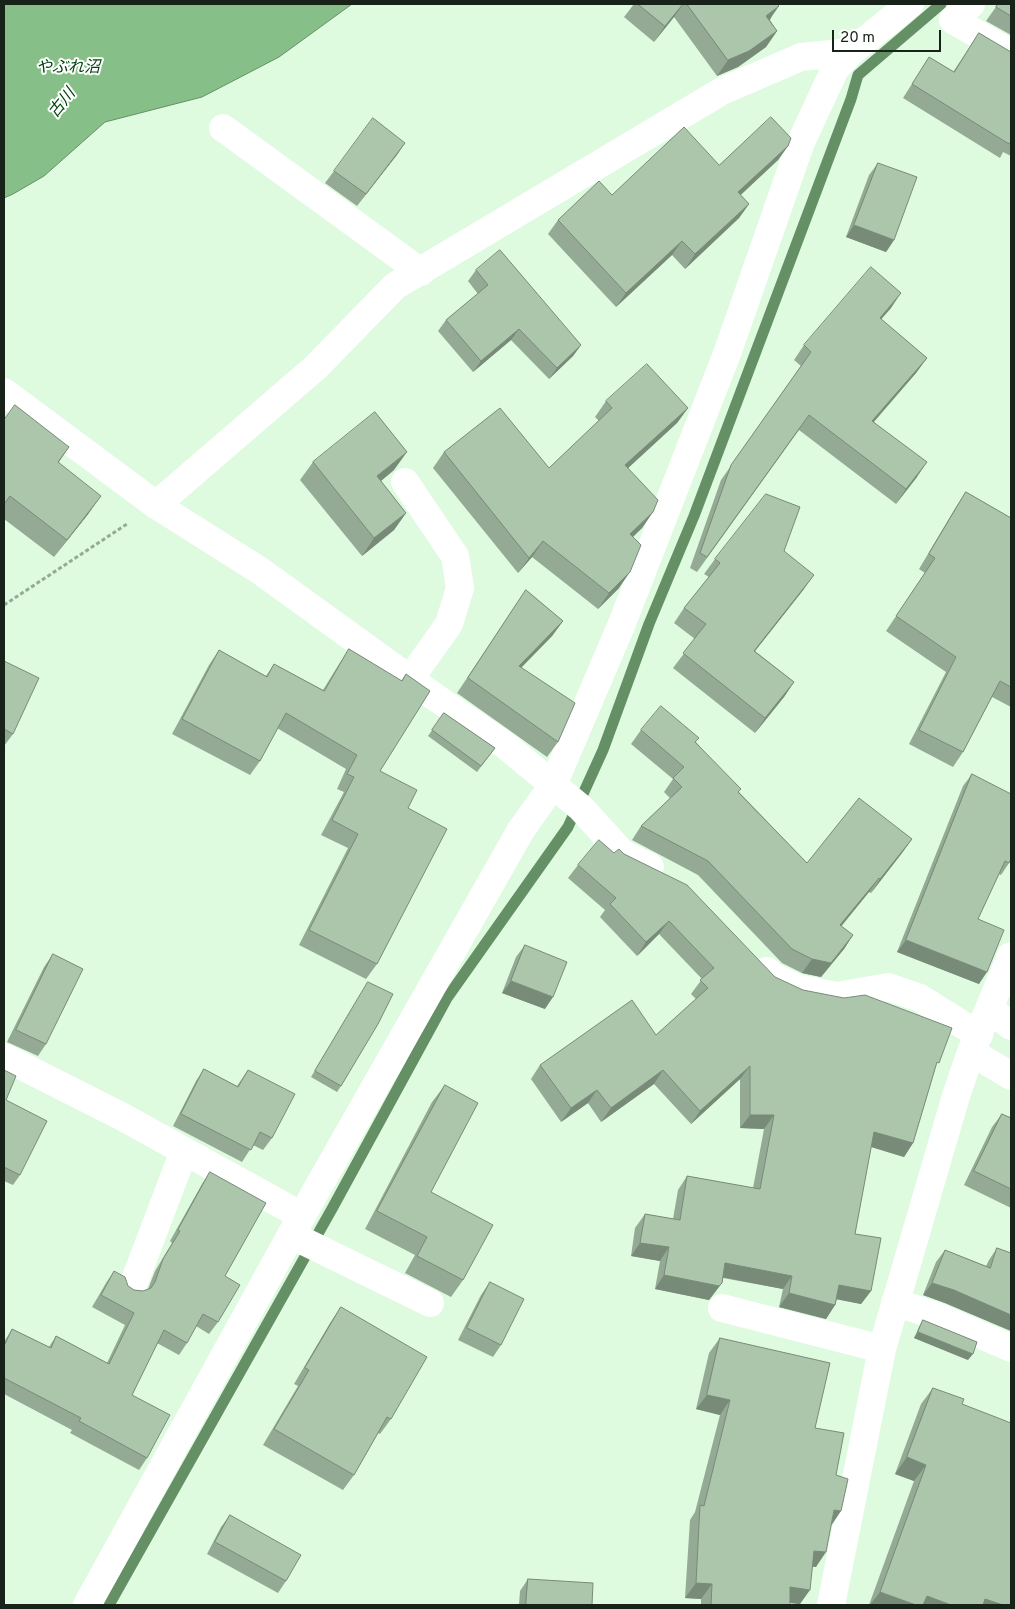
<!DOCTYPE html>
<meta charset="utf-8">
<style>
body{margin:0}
#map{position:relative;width:1015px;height:1609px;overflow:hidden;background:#defadf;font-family:Overpass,sans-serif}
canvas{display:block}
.frame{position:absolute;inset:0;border:5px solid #182218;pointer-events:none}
.scale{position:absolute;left:832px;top:30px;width:109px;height:22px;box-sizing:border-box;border:2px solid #182218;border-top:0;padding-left:6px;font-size:15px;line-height:18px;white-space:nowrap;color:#182218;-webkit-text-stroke:4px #fefefe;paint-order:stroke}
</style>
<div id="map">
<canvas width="1015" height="1609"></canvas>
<div class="frame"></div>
<div class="scale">20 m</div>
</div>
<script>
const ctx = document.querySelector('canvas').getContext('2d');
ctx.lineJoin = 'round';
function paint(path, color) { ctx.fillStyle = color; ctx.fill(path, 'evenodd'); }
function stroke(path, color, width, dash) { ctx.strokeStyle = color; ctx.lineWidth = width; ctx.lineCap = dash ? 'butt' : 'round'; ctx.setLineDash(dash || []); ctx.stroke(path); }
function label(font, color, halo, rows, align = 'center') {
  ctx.font = font + ' Overpass,"Noto Sans JP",sans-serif'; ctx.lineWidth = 4; ctx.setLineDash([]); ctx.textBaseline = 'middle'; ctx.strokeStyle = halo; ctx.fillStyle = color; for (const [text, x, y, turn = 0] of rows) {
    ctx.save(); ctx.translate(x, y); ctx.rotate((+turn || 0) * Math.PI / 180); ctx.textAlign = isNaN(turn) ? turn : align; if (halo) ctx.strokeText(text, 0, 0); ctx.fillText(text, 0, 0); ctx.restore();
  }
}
const water = new Path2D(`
 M4 4H352L279 57 202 97 105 122 44 176 13 194 4 198Z`);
paint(water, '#86bf88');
stroke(water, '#659066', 1);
stroke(new Path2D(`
 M109 1605 333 1207 447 998 568 827 603 750 649 624 694 516 851 99 858 75 941 4`), '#659066', 11);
stroke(new Path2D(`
 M4 605 127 524`), '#95aa96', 3, [4, 2.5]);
stroke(new Path2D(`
 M971 4 953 20 1011 53
 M223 128 421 272
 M4 392 156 505 259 570 432 695 505 745 581 808 622 853 650 867
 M405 482 455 556 460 588 449 624 410 679
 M156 505 316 367 395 286 722 91 801 57 851 52
 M767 971 773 976 797 988 837 996 888 987 920 998 979 1035
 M990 1009 1011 1026
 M971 1052 1011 1076
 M4 1057 121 1116 302 1216
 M291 1235 430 1303
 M132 1288 184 1151
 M895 1302 939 1317 1011 1348
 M722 1308 882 1349
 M87 1605 291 1235 521 830 553 785 621 626 728 351 801 142 835 69 851 52 910 4
 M831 1605 882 1349 956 1096 971 1052 1011 956`), '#fff', 28);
paint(new Path2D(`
 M634 4H777L770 20 777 31 766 47 738 67 717 76 674 17 654 42 624 17Z
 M998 4H1011V35L986 21Z
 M979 33 1011 52V156L1003 152 1000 158 903 98 929 57 953 72Z
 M405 143 357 206 325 183 334 171Z
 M788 146 778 160 740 195 749 204 739 218 685 269 672 255 616 307 548 234 558 220 612 195Z
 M878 163 894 240 886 252 846 237 869 175Z
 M476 270 581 345 573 356 549 379 511 340 473 372 438 331 446 320 478 294 468 281Z
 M891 308 881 319 927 358 916 373 874 422 917 477 896 504 799 430 697 572 690 568 721 480 801 366 794 360 804 345Z
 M606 401 688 408 677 423 628 468 653 512 642 528 633 537 619 588 598 609 532 557 518 573 433 468 444 452 549 468 599 421 595 417Z
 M4 420 69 447 59 462 89 513 54 557 4 519Z
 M313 462 394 470 381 481 406 513 394 530 362 556 300 480Z
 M966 492 1011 518V707L992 697 963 752 953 767 909 744 946 672 886 631 925 573 919 569 956 507Z
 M784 551 804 589 755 651 794 682 784 697 755 733 673 668 695 639 674 623 684 608 709 577 704 574 715 559Z
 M526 590 563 621 552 636 521 668 558 742 547 757 457 693Z
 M349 649 401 681 406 674 380 771 408 808 377 964 366 979 299 945 348 848 321 835 344 792 337 789 346 769 277 728 260 761 250 775 172 734 209 665 219 650 266 676 274 664 323 690 339 664Z
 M4 661 13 734 4 746Z
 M444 713 495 748 477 772 428 736Z
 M641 730 696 742 739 792 807 863 912 839 902 853 871 893 869 892 841 926 853 935 844 949 821 977 802 973 782 963 698 875 632 840 641 826 670 798 664 792 673 779 631 744Z
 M972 774 1009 863 1001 875 999 874 978 919 979 984 897 952 963 786Z
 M614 853 775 977 935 1069 913 1143 904 1157 871 1147 855 1234 871 1291 861 1304 837 1299 835 1305 826 1319 779 1307 783 1289 723 1278 722 1283 709 1300 655 1289 660 1261 631 1256 635 1228 645 1214 673 1219 678 1190 687 1176 753 1188 764 1129 740 1128V1079L691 1124 654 1084 601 1122 588 1103 561 1122 531 1079 540 1065 656 1035 696 999 691 994 702 979 659 934 637 956 600 917 605 910 568 878 578 865Z
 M525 945 545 1009 502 993 516 957Z
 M53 954 46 1044 38 1056 7 1042 44 967Z
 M368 982 341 1086 337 1092 311 1077Z
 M204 1069 237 1086 248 1070 272 1138 263 1150 253 1145 242 1162 173 1126 196 1081Z
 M4 1070 6 1100 20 1175 13 1185 4 1181Z
 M445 1085 431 1192 463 1280 451 1297 405 1273 415 1255 365 1229 432 1102Z
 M1002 1114 1011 1118V1208L964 1185 992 1127Z
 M210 1172 225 1276 218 1322 209 1334 196 1326 187 1343 179 1355 157 1343 132 1395 147 1458 139 1470 70 1433 72 1430 4 1394V1342L12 1329 49 1347 56 1336 107 1363 125 1325 92 1307 106 1283 114 1271 128 1286 134 1290 143 1291 148 1289 155 1271 172 1243 170 1241 202 1184Z
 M997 1248 1011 1253V1331L945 1303 923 1295 936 1262 945 1250 986 1266 989 1260Z
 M490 1282 501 1345 493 1357 458 1340 481 1295Z
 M341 1307 391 1419 380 1434 378 1433 354 1475 343 1490 263 1445 298 1386 294 1384 330 1323Z
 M923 1320 968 1360 914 1338 919 1327Z
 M720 1338 815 1428 836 1475 831 1526 816 1567H813L800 1604 790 1603V1605H701V1599L685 1598 690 1520 695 1512 720 1415 696 1409 709 1353Z
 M933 1388 962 1404 1011 1605H869L914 1481 895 1474 921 1404Z
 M230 1515 286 1581 278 1593 207 1554 221 1527Z
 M528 1579 592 1605H519L520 1591Z`), '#94aa94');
paint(new Path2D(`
 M683 4 674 17 654 42 665 26Z
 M779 6 768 22 766 16Z
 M777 31 766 47 738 67 717 76 728 60Z
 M405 143 397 155 357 206 366 194Z
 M788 146 778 160 728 207 738 192Z
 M749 204 739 218 685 269 695 254Z
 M854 225 894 240 886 252 846 237Z
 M682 241 672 255 616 307 626 293Z
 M901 293 891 308 869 333 880 318Z
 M519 329 511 340 473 372 481 361Z
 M581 345 573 356 549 379 557 368Z
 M927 358 916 373 862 435 872 421Z
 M688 408 677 423 614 481 625 465Z
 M407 452 394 470 365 494 377 476Z
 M927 462 917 477 896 504 906 489Z
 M101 496 89 513 54 557 67 540Z
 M653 512 642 528 619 550 630 534Z
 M406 513 394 530 362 556 374 538Z
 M543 541 532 557 518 573 529 558Z
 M630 572 619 588 598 609 609 593Z
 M814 575 804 589 744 665 754 651Z
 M563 621 552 636 508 681 519 666Z
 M794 682 784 697 755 733 765 718Z
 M912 839 902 853 871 893 880 879Z
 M879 878 869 892 831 939 840 925Z
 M669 921 659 934 637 956 646 942Z
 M853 935 844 949 821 977 802 973 812 959Z
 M906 940 987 972 979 984 897 952Z
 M511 981 553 997 545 1009 502 993Z
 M750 1066 740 1079 691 1124 700 1111Z
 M663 1070 654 1084 601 1122 611 1108Z
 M597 1090 588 1103 561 1122 571 1108Z
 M750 1115H774L764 1129 740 1128Z
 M874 1132 913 1143 904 1157 865 1145Z
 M640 1243 669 1247 660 1261 631 1256Z
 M725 1263 792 1276 783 1289 716 1276Z
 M664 1275 722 1283 709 1300 655 1289Z
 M932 1283 954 1290 1011 1315V1331L945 1303 923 1295Z
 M839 1285 871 1291 861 1304 830 1298Z
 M789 1293 835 1305 826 1319 779 1307Z
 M918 1332 973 1354 968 1360 914 1338Z
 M707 1395 730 1400 720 1415 696 1409Z
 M907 1457 926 1465 914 1481 895 1474Z
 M834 1510 841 1511 831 1526Z
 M814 1551 826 1552 816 1567 804 1565Z
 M696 1583 712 1584 701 1599 685 1598Z
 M790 1587 810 1590 800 1604 780 1602Z
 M880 1592 916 1605H870Z
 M927 1596 951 1605H921Z
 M985 1599 1003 1605H981Z`), '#788b78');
const building = new Path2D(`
 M638 4H683L665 26Z
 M687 4H777L779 6 766 16 777 31 749 51 728 60Z
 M998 4H1011V16L996 7Z
 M979 33 1011 52V141L1009 144 912 84 929 57 954 72Z
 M771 117 791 138 788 146 738 192 749 204 695 254 682 241 626 293 558 220 599 181 612 195 684 127 719 165Z
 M373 118 405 143 366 194 334 171Z
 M878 163 917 177 894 240 854 225Z
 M500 250 581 345 557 368 519 329 481 361 446 320 488 285 476 270Z
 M871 267 901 293 880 318 927 358 872 421 927 462 906 489 809 415 707 557 700 553 731 465 811 352 804 345Z
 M647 364 688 408 625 465 658 500 653 512 630 534 641 545 630 572 609 593 543 541 529 558 444 452 500 408 549 468 612 408 606 401Z
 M15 405 69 447 58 462 101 496 67 540 10 496 4 504V420Z
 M375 412 407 452 377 476 406 513 374 538 313 462Z
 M966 492 1011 518V687L1000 681 963 752 919 730 956 657 896 616 935 558 929 554Z
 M766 494 800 507 784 551 814 575 754 651 794 682 765 718 683 653 706 624 684 608 720 563 715 559Z
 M526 590 563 621 519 666 575 703 558 742 468 678Z
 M349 649 402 681 406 674 430 691 380 771 417 790 408 808 447 829 377 964 309 930 358 834 332 820 354 777 347 774 357 755 286 713 260 761 182 719 219 650 267 677 274 664 324 691Z
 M4 661 39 678 13 734 4 729Z
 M661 706 699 738 695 742 741 789 738 792 807 863 859 798 912 839 880 879 879 878 840 925 853 935 831 963 812 959 792 949 708 861 641 826 682 787 673 778 684 767 641 730Z
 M444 713 495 748 481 766 432 730Z
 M972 774 1011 794V859L1009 863 1005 861 978 919 1004 930 987 972 906 940Z
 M599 840 614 853 619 849 624 854 687 885 775 977 803 990 844 998 865 995 952 1028 939 1063 937 1062 913 1143 874 1132 855 1234 881 1238 871 1291 839 1285 835 1305 789 1293 792 1276 725 1263 722 1283 719 1286 664 1275 669 1247 640 1243 645 1214 680 1220 687 1176 760 1189 774 1115H750V1066L700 1111 663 1070 611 1108 597 1090 571 1108 540 1065 632 1000 656 1035 708 988 700 980 714 968 669 921 646 942 610 904 616 898 578 865Z
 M525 945 567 962 553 997 511 981Z
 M53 954 83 969 46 1044 16 1030Z
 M368 982 393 994 378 1024 341 1086 315 1071Z
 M204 1069 238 1087 248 1070 295 1094 272 1138 260 1132 251 1150 181 1114Z
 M4 1070 16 1076 6 1100 47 1121 20 1175 4 1167Z
 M445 1085 478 1103 431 1192 493 1225 463 1280 417 1256 427 1237 377 1211Z
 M1002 1114 1011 1118V1189L974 1171Z
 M210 1172 266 1203 225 1276 240 1285 218 1322 203 1314 187 1343 164 1330 132 1395 170 1415 147 1458 79 1421 81 1418 4 1378V1346L12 1329 51 1348 56 1336 109 1364 134 1313 101 1295 114 1271 125 1277 128 1286 134 1290 143 1291 151 1288 155 1282 163 1259 180 1231 178 1230Z
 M997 1248 1011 1253V1315L954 1290 932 1283 945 1250 990 1268Z
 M490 1282 524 1299 501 1345 467 1328Z
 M341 1307 427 1357 391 1419 387 1417 354 1475 274 1429 309 1370 305 1368Z
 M923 1320 977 1342 973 1354 918 1332Z
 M720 1338 830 1363 815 1428 844 1433 836 1475 848 1479 841 1511 834 1510 826 1552 814 1551 810 1590 790 1587V1605H711L712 1584 696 1583 700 1505 704 1506 730 1400 707 1395Z
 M933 1388 964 1399 962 1404 1011 1423V1605H1003L985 1599 983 1605H951L927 1596 923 1605H916L880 1592 926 1465 907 1457Z
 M230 1515 301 1555 286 1581 215 1542Z
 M528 1579 593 1583 592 1605H526Z`);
paint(building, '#acc6ac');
stroke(building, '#788b78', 1);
label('italic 16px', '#00420e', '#fefefe', [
 ["やぶれ沼",68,69],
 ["古川",63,104,-51]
]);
</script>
